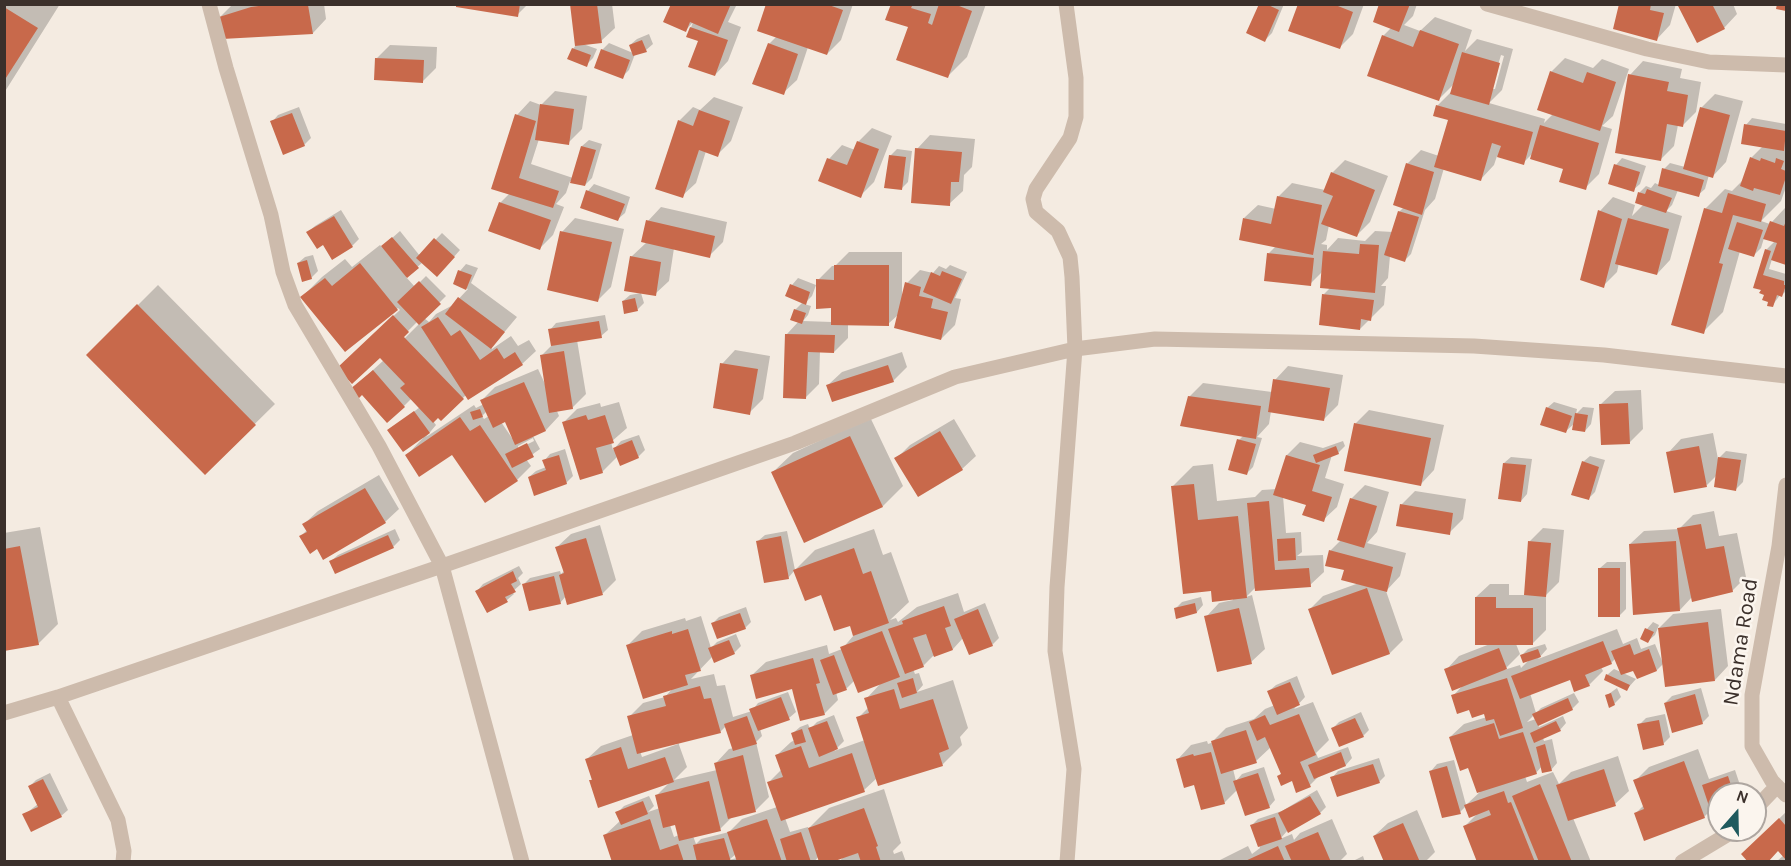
<!DOCTYPE html>
<style>
body{margin:0}
#map{position:relative;width:1791px;height:866px;overflow:hidden;background:#f4ebe1;font-family:Karla,sans-serif}
canvas{display:block}
.frame{position:absolute;inset:0;border:6px solid #3b302b;pointer-events:none}
.north{position:absolute;left:1707px;top:782px;width:60px;height:60px;box-sizing:border-box;background:#fbf5ee;border:2px solid #aea6a0;border-radius:50%;rotate:20deg;font-size:16px;font-weight:700;line-height:24px;text-align:center;color:#3b302b}
.north::after{content:'';display:block;margin:auto;width:21px;height:27px;background:#1f5a5e;clip-path:polygon(50% 0,100% 100%,50% 72%,0 100%)}
</style>
<div id="map">
<canvas width="1791" height="866"></canvas>
<div class="frame"></div>
<div class="north">N</div>
</div>
<script>
const ctx = document.querySelector('canvas').getContext('2d');
ctx.lineJoin = 'round';
function paint(path, color) { ctx.fillStyle = color; ctx.fill(path, 'evenodd'); }
function stroke(path, color, width, dash) { ctx.strokeStyle = color; ctx.lineWidth = width; ctx.lineCap = dash ? 'butt' : 'round'; ctx.setLineDash(dash || []); ctx.stroke(path); }
function label(font, color, halo, rows, align = 'center') {
  ctx.font = font + ' Karla,sans-serif'; ctx.lineWidth = 5; ctx.setLineDash([]); ctx.textBaseline = 'middle'; ctx.strokeStyle = halo; ctx.fillStyle = color; for (const [text, x, y, turn = 0] of rows) {
    ctx.save(); ctx.translate(x, y); ctx.rotate((+turn || 0) * Math.PI / 180); ctx.textAlign = isNaN(turn) ? turn : align; if (halo) ctx.strokeText(text, 0, 0); ctx.fillText(text, 0, 0); ctx.restore();
  }
}
paint(new Path2D(`
 M4 4H60L4 93Z
 M233 4H324L326 19 313 33 220 17Z
 M458 4H528L517 15Z
 M571 4H612L615 28 601 41 583 44 597 49 593 58 586 65 573 49 576 45Z
 M672 4H737L728 22 741 27 728 61 715 75 700 40 688 36 693 22 686 30Z
 M768 4H853L841 40 827 54 808 47 797 80 783 93 769 44 777 36Z
 M892 4H986L967 57 947 77Z
 M1260 4H1284L1272 33 1265 40Z
 M1300 4H1364L1353 34 1339 48Z
 M1381 4H1417L1413 16 1404 25 1420 31 1435 17 1472 30 1465 51 1477 39 1513 49 1502 90 1489 103 1545 119 1544 123 1553 114 1551 72 1565 58 1593 68 1602 59 1629 69 1613 116 1602 126 1612 129 1599 174 1585 188 1565 168 1533 153 1523 163 1497 156 1494 165 1481 179 1444 168 1435 199 1425 210 1411 254 1404 261 1390 256 1388 278 1381 286H1386L1384 305 1360 329 1324 294 1330 288 1323 271 1310 284 1269 253 1276 246 1244 218 1258 205 1276 209 1278 197 1292 183 1325 190 1332 173 1345 160 1388 176 1370 222 1357 235 1329 225 1326 240 1321 244 1327 245V250L1338 238 1365 241 1375 231 1393 232 1399 212 1404 207 1407 164 1421 150 1439 156 1450 119 1437 106 1451 92 1455 83 1438 100 1383 36 1392 27ZM1501 55 1504 56 1495 89H1491Z
 M1620 4H1676L1670 25 1657 39Z
 M1679 4H1733L1737 14 1724 28Z
 M649 34 653 44 646 50 635 54 629 70 622 77 602 50 609 43 633 53 630 45 637 39Z
 M390 45 437 47 436 68 422 82 377 58Z
 M1643 61 1682 69 1680 78 1701 82 1696 112 1682 126 1678 125 1674 146 1661 159 1630 75Z
 M555 91 587 96 582 129 568 143 539 139 531 164 573 178 582 146 589 140 602 144 592 178 585 185 570 181 566 193 556 204 564 207 553 235 540 248 500 203 510 193 517 115 530 101 541 105Z
 M1715 94 1743 101 1726 162 1713 176 1709 175 1705 189 1698 195 1678 190 1672 205 1666 211 1682 216 1670 260 1657 274 1619 263 1617 272 1603 286 1600 211 1613 197 1635 205 1632 216 1644 204 1637 202 1640 192 1646 186 1651 188 1655 183 1659 185 1664 169 1670 163 1685 167 1701 108Z
 M714 97 743 107 731 141 717 155 706 151 696 183 682 196 679 121 693 107 700 110Z
 M299 107 311 138 304 145 272 122 278 115Z
 M1752 118 1786 124V187L1781 201 1761 221 1770 224 1785 208 1786 209V264L1772 259 1769 269 1786 274V291L1782 295H1780L1772 306 1762 289 1755 287 1766 250 1775 241 1764 238 1761 248 1754 255 1740 251 1723 312 1703 332 1705 209 1725 189 1732 191 1744 179 1751 158 1763 146 1746 125Z
 M872 128 892 136 874 182 860 196 829 159 842 145 855 150 858 142Z
 M930 135 975 139 972 167 964 175 963 191 949 204 917 149Z
 M897 149 912 151 908 182 901 189 890 156Z
 M1622 158 1646 166 1640 184 1633 190 1616 165Z
 M594 184 630 197 625 213 618 219 588 191Z
 M661 207 727 222 723 242 709 256 674 248 669 281 655 294 631 257 647 242 648 221Z
 M341 210 359 239 352 246 324 243 308 232 315 226Z
 M575 218 624 229 611 287 598 300 562 232Z
 M400 231 420 256 442 233 460 250 444 268 423 262 406 277 415 287 426 276 446 296 424 318 429 322 436 314 453 305 468 289 455 284 460 271 466 264 478 268 471 283 517 317 491 348 492 349 511 336 518 346 529 340 536 351 522 364 466 395 441 419 438 416 433 421 436 425 426 437 474 405 476 408 484 404 482 400 495 387 538 369 546 386 542 355 552 345 550 330 556 323 605 315 608 330 601 336 577 340 586 394 572 408 557 411 559 416 546 430 533 436 540 449 526 459 531 466 517 480 485 501 453 453 407 455 423 438 389 431 420 407 412 398 404 406 351 390 384 360 380 356 359 348 400 310 398 308 345 350 302 297 322 277 345 259 352 267 380 245 382 247ZM417 322H421L400 343 398 341ZM487 411 489 416 484 419 482 416ZM505 420 513 438H512L501 422ZM533 438 534 441 518 449V446Z
 M849 252H902V297L907 283 920 270 933 273 939 266 946 269 950 265 967 272 955 298 961 299 955 325 941 339 899 314 888 324H848V338L834 352 820 351 819 384 806 397 787 334 799 321 795 310 803 302 787 295 792 285 798 278 816 285 812 296 804 304 811 306 808 315 803 321 832 322V307L818 280 832 266H835Z
 M313 255 318 271 311 278 298 263 305 257Z
 M158 285 275 404 205 473 88 355Z
 M641 293 644 303 637 310 623 301 630 295Z
 M735 350 770 356 763 399 749 413 722 364Z
 M902 352 907 367 893 381 828 385 842 372Z
 M1288 366 1343 375 1338 405 1324 419 1271 411 1269 424 1257 437 1262 438 1253 467 1246 474 1239 440 1243 436 1189 397 1203 383 1272 392 1275 380Z
 M1641 390 1643 429 1629 443 1601 404 1615 391Z
 M619 402 627 428 611 442 613 450 621 441 639 435 645 450 638 457 618 456 602 472 563 423 577 409 600 403 601 407Z
 M1554 402 1577 409 1576 414 1583 407 1594 408 1591 424 1585 431 1575 423 1566 431 1547 408Z
 M1369 410 1444 425 1434 470 1421 484 1355 424Z
 M870 417 903 486 883 506 805 541 773 472 793 453Z
 M954 419 976 456 962 469 896 459 910 445Z
 M1713 433 1718 459 1726 451 1747 454 1743 482 1736 489 1717 475 1707 485 1668 453 1681 439Z
 M1343 441 1345 446 1338 453 1332 455 1325 478 1344 484 1337 507 1323 520 1307 504 1283 496 1286 533 1301 532 1302 552 1297 556 1323 555 1324 572 1310 585 1256 587 1246 597 1252 595 1265 649 1251 662 1206 617 1219 603 1233 600 1232 598 1212 590 1173 486 1193 466 1213 464 1217 501 1255 497 1262 490 1277 489 1287 455 1300 442 1323 448Z
 M565 449 573 476 566 483 529 477 536 471 546 467 544 461 550 454Z
 M1590 456 1605 460 1595 492 1588 499 1583 462Z
 M1511 457 1532 459 1527 494 1521 501 1504 463Z
 M379 475 399 509 385 522 318 547 301 536 307 530 304 524 318 511Z
 M1365 485 1389 492 1377 532 1367 543 1406 553 1400 576 1386 591 1403 640 1390 653 1310 609 1323 596 1359 583 1330 551 1341 540 1351 499Z
 M1415 491 1466 499 1463 519 1449 533 1401 505Z
 M1714 511 1719 536 1737 533 1746 577 1732 591 1692 597 1680 610 1630 544 1644 531 1679 529 1693 515Z
 M600 525 616 580 603 593 568 604 566 596 560 603 524 584 530 578 560 571 561 574 564 571 557 547 571 534Z
 M40 527 58 624 38 644 4 650V533Z
 M1543 528 1564 530 1559 582 1546 595V630L1532 644H1516L1520 654 1504 670 1520 665 1521 668 1530 659 1522 655 1528 649 1545 644 1547 649 1538 659 1617 629 1623 644 1637 638 1641 649 1655 644 1662 661 1659 628 1673 614 1721 609 1728 666 1715 680 1664 663 1657 670 1638 677 1634 669 1623 673 1636 679 1627 689 1607 675 1614 669 1621 672 1616 658 1611 663 1601 667 1603 671 1589 685 1571 679 1530 693 1536 713 1541 708 1574 693 1579 702 1572 709 1538 724 1539 727 1563 716 1566 723 1560 730 1543 738 1544 741 1552 739 1557 763 1551 770 1542 766 1536 773 1525 776 1527 782 1553 772 1559 784 1571 772 1618 756 1629 791 1615 804 1573 818 1591 862H1478L1465 826 1479 812 1466 806 1460 812 1431 771 1437 764 1454 760 1466 805 1482 790 1450 737 1464 724 1487 717 1485 712 1470 708 1453 696 1464 684 1446 670 1459 656 1490 644 1476 597 1490 584H1509V595H1525L1530 541ZM1534 715 1536 719 1527 722Z
 M395 529 400 540 393 547 331 561 338 555Z
 M874 529 883 555 891 552 909 602 890 620 896 618 898 622 917 607 958 593 964 612 985 603 999 638 992 645 963 638 953 649 933 656 923 666 913 669 915 674 919 673 923 685 917 692 953 680 968 728 960 737 962 745 942 765 877 778 864 790 785 818 790 832 808 827V829L829 808 884 789 901 843 893 851 894 854 902 851 906 862H839L845 855 819 856 814 862H614L605 835 620 821 617 813 624 806 649 796 654 806 648 812 660 808 657 795 669 783 590 781 593 778 587 759 601 746 633 735 629 717 643 703 665 697 673 688 628 645 642 631 685 618 686 621 701 616 711 648 717 642 736 634 741 646 734 653 713 656 691 679 714 674 717 686 725 685 733 717 752 711 758 703 788 692 796 712 789 718 760 729 762 736 756 742 769 797 756 810 733 816 720 829 693 836 696 844 701 839 729 832 742 819 777 807 768 783 782 769 777 755 791 742 795 740 793 733 800 727 808 724 810 729 817 722 834 715 844 741 834 751 865 740 858 718 869 707 866 699 882 682 855 680 847 688 836 692 838 700 824 714 793 688 752 675 766 662 827 645 829 654 842 649 854 635 850 624 822 593 795 570 788 578 758 541 765 535 787 531 795 570 815 550ZM726 726 734 748 729 749 716 763 717 770 674 780 687 767 678 742 720 732ZM678 742V744L642 757 640 751ZM676 823 679 835 674 837 670 825ZM736 854 737 858 729 860Z
 M1607 562H1626V609L1619 616 1600 568Z
 M519 566 523 573 518 578 521 584 512 592 514 594 507 600 488 611 477 591 483 584Z
 M1201 597 1203 605 1197 612 1175 609 1182 602Z
 M746 607 751 622 745 628 713 623 719 617Z
 M1653 622 1659 625 1655 635 1648 641 1647 629Z
 M1297 676 1305 697 1294 709 1313 702 1329 740 1316 753 1318 758 1348 747 1352 758 1346 765 1321 774 1310 785 1279 776 1282 773 1271 747 1256 761 1233 769 1236 781 1242 774 1264 767 1275 800 1269 807 1238 789 1224 803 1195 783 1178 759 1191 745 1207 741 1208 744 1211 743 1226 728 1254 719 1265 709 1275 705 1269 691 1276 685Z
 M1617 688 1621 697 1614 704 1606 696Z
 M1701 688 1709 716 1702 723 1665 703 1672 696Z
 M1361 712 1369 730 1363 736 1333 728 1339 722Z
 M1665 714 1670 737 1663 744 1639 725 1646 718Z
 M1698 749 1709 779 1735 770 1743 794H1719V814L1712 809 1704 817 1636 813 1644 805 1635 781 1649 767Z
 M1379 758 1385 776 1379 782 1332 778 1338 771Z
 M50 773 68 810 61 816 24 815 38 804 30 786 36 780Z
 M1317 790 1326 807 1320 813 1288 830 1280 839 1292 834 1294 840 1300 833 1332 819 1347 854 1339 862H1216L1248 846 1252 854 1260 848 1252 825 1258 819 1282 811Z
 M1417 810 1435 852 1425 862H1385L1374 836 1388 823Z
 M1786 812V862H1776L1784 855 1778 849 1756 841Z
 M1363 856 1365 862H1351Z`), '#0003');
paint(new Path2D(`
 M456 4H520L518 17 456 7Z
 M570 4H597L602 43 575 46Z
 M671 4H731L718 34 690 22 686 32 663 22Z
 M766 4H826L843 10 827 55 757 31Z
 M891 4H913L911 8 931 14 928 23 932 25 939 4H954L972 11 948 78 896 60 908 27 885 20Z
 M1259 4H1266L1279 10 1265 42 1246 33Z
 M1298 4H1333L1353 12 1340 49 1288 31Z
 M1379 4H1410L1399 32 1373 22Z
 M1619 4H1651L1650 10 1664 13 1657 41 1613 29Z
 M1677 4H1712L1725 29 1697 43Z
 M1777 4H1786V11L1776 9Z
 M266 5H308L313 34 222 39 219 17 251 7Z
 M4 7 38 28 4 81Z
 M690 27 728 40 715 76 688 67 698 41 686 37Z
 M1420 30 1459 44 1439 101 1367 76 1382 35 1413 47Z
 M642 40 647 52 633 56 629 45Z
 M768 43 798 54 784 95 752 84Z
 M572 48 591 55 587 67 567 59Z
 M601 49 630 60 623 79 594 68Z
 M1462 52 1500 63 1489 105 1450 94Z
 M375 58 424 60 423 83 374 80Z
 M1550 71 1583 83 1587 72 1616 82 1600 131 1537 110Z
 M1628 74 1669 82 1667 91 1688 95 1683 127 1667 124 1661 161 1615 153Z
 M540 104 574 109 569 145 535 140Z
 M1436 105 1533 132 1524 165 1497 157 1501 146 1492 143 1481 181 1434 167 1448 120 1433 116Z
 M1700 107 1730 115 1713 178 1683 169Z
 M699 110 730 121 718 157 699 150 683 198 655 189 678 120 693 126Z
 M292 113 305 146 283 155 270 121Z
 M515 114 536 121 519 178 559 191 553 208 491 189Z
 M1744 124 1786 131 1784 151 1741 144Z
 M1540 125 1599 143 1586 190 1559 182 1563 169 1530 159Z
 M857 141 879 149 861 198 818 181 827 158 847 165Z
 M581 146 596 150 585 186 570 183Z
 M915 148 962 152 959 182H951L950 206 911 203Z
 M889 155 906 157 902 190 884 188Z
 M1750 157 1760 161 1761 158 1775 163 1776 158 1784 161 1781 169 1786 171V177L1780 195 1754 188 1753 191 1740 186Z
 M1406 163 1434 172 1422 215 1393 205Z
 M1614 164 1640 172 1634 192 1608 184Z
 M1662 168 1704 180 1699 197 1658 186Z
 M1331 172 1375 190 1357 237 1321 224 1333 196 1323 192Z
 M1647 189 1672 198 1666 213 1635 203 1638 192 1645 194Z
 M586 190 625 204 618 221 580 208Z
 M1728 193 1766 204 1761 222 1733 215 1719 263 1723 264 1704 334 1671 325 1704 208 1722 213Z
 M1277 196 1322 205 1313 255 1239 240 1243 218 1271 224Z
 M499 202 551 220 540 250 488 231Z
 M1598 210 1622 219 1604 288 1580 280Z
 M1398 211 1419 217 1405 262 1384 255Z
 M334 216 353 247 332 260 323 245 317 249 306 232Z
 M1628 218 1669 229 1657 275 1615 264Z
 M646 220 715 236 710 258 641 242Z
 M1770 221 1784 226 1786 221V265L1771 260 1777 243 1763 239Z
 M1737 222 1763 230 1754 257 1728 249Z
 M560 231 612 242 598 302 547 290Z
 M392 237 419 268 407 278 381 246Z
 M434 238 455 257 437 277 416 258Z
 M1360 244 1379 245 1375 293 1320 288 1323 251 1359 254Z
 M1765 249 1771 251 1763 275 1784 281V285H1786L1782 297 1777 295 1773 307 1767 306 1768 302 1762 300 1764 295 1759 293 1761 290 1753 288Z
 M1267 253 1314 258 1311 286 1264 281Z
 M630 256 661 262 656 296 624 291Z
 M307 260 312 279 302 282 297 263Z
 M360 263 398 310 345 352 300 297 325 278 332 286Z
 M834 265H889V326L831 325V308L816 309V279L834 280Z
 M458 270 472 275 466 290 453 284Z
 M942 271 962 279 951 304 923 292 931 272 940 276Z
 M419 281 441 304 419 325 397 302Z
 M905 282 921 287 919 296 933 299 931 308 948 312 941 340 894 328Z
 M790 284 810 292 806 305 785 296Z
 M1322 294 1374 300 1371 321 1361 319 1360 330 1319 325Z
 M458 297 505 332 491 349 445 314Z
 M635 298 638 311 624 314 622 301Z
 M137 304 256 425 205 475 86 355Z
 M794 309 806 313 802 324 790 320Z
 M393 315 409 332 404 337 464 399 441 421 438 418 433 423 400 388 405 384 380 358 352 384 337 368Z
 M438 317 451 336 460 330 480 360 497 348 504 359 515 352 523 365 468 400 421 327Z
 M599 321 602 338 551 346 548 329Z
 M785 334 835 335 834 353 808 352 806 399 783 398Z
 M564 351 573 409 549 413 540 355Z
 M720 363 758 369 750 415 713 408Z
 M888 365 894 382 832 402 826 385Z
 M373 370 405 407 387 423 362 395 357 400 349 390Z
 M1273 379 1330 388 1324 421 1268 412Z
 M524 382 546 431 515 445 505 422 493 428 480 400Z
 M1188 396 1261 406 1256 439 1180 426Z
 M1628 403 1630 444 1601 445 1599 404Z
 M1546 407 1572 416 1566 433 1540 425Z
 M480 409 483 417 473 420 470 412Z
 M414 411 430 433 403 452 387 430Z
 M1575 413 1588 415 1585 432 1572 430Z
 M586 415 588 420 605 415 614 443 596 448 603 473 580 480 562 422Z
 M460 417 470 431 480 425 518 481 485 503 452 455 419 477 405 455Z
 M1354 423 1431 438 1421 486 1344 471Z
 M940 431 963 470 918 497 894 458Z
 M850 436 883 507 804 543 771 472Z
 M1237 439 1256 444 1247 475 1228 470Z
 M632 440 639 458 620 466 613 448Z
 M527 443 534 457 512 468 505 454Z
 M1336 446 1339 454 1316 463 1313 455Z
 M1699 446 1707 487 1674 493 1666 452Z
 M559 455 567 484 534 496 528 477 546 470 542 460Z
 M1286 455 1320 465 1312 491 1332 497 1324 522 1302 515 1306 505 1273 495Z
 M1718 457 1741 460 1736 491 1714 487Z
 M1582 461 1599 467 1589 500 1571 495Z
 M1503 463 1526 465 1521 502 1498 499Z
 M1194 484 1198 520 1238 516 1247 598 1212 602 1211 591 1183 594 1171 486Z
 M365 488 386 523 323 560 317 549 310 554 299 536 307 532 302 524Z
 M1350 498 1377 506 1364 548 1337 540Z
 M1269 501 1275 570 1309 568 1311 587 1255 591 1247 503Z
 M1400 504 1453 513 1450 535 1396 526Z
 M1701 524 1706 549 1724 546 1733 592 1692 602 1677 528Z
 M388 535 394 548 335 574 329 561Z
 M781 536 789 579 764 583 756 541Z
 M586 538 603 595 567 605 559 575 564 573 555 547Z
 M1295 538 1296 560 1278 561 1277 539Z
 M1528 541 1551 543 1546 597 1524 595Z
 M1676 541 1680 611 1633 615 1629 544Z
 M20 546 39 645 4 651V549Z
 M854 548 863 574 871 571 889 623 853 636 850 626 834 631 821 595 805 601 793 570Z
 M1329 550 1393 567 1387 592 1341 580 1344 570 1325 566Z
 M1598 568H1620V617H1598Z
 M513 571 517 581 511 584 516 592 505 597 508 602 487 613 475 591Z
 M554 576 561 604 529 611 522 584Z
 M1367 588 1390 654 1332 675 1308 609Z
 M1475 597H1496V608H1533V645H1475Z
 M1195 603 1197 613 1176 619 1174 608Z
 M944 606 951 626 945 628 953 650 934 657 926 634 913 638 924 667 905 674 888 629 903 624 902 621Z
 M1239 608 1252 664 1217 672 1204 616Z
 M978 609 993 646 969 655 954 619Z
 M740 613 746 629 717 639 711 623Z
 M1708 622 1715 681 1665 687 1658 628Z
 M1645 628 1654 632 1648 643 1640 639Z
 M688 629 701 671 685 675 688 685 643 699 626 645 672 631V634Z
 M882 631 900 677 858 693 840 647Z
 M729 640 735 654 714 663 708 648Z
 M1603 641 1612 664 1585 675 1590 686 1574 692 1570 680 1520 699 1511 676Z
 M1630 644 1634 655 1649 649 1657 671 1637 679 1633 671 1621 675 1611 651Z
 M1499 648 1507 669 1452 691 1444 669Z
 M1538 649 1541 657 1523 663 1520 655Z
 M834 655 847 690 833 695 820 660Z
 M813 658 820 683 816 684 825 715 800 721 792 689 756 699 750 675Z
 M1606 674 1630 685 1627 691 1604 680Z
 M913 678 917 693 902 698 897 683Z
 M1507 678 1523 728 1500 736 1494 719 1486 721 1484 714 1472 718 1469 710 1457 714 1451 695Z
 M1290 682 1300 705 1277 715 1267 691Z
 M700 686 704 699 711 698 721 733 637 754 627 716 666 706 663 696Z
 M894 689 900 709 933 699 949 749 939 753 943 766 878 786 856 717 869 713 864 698Z
 M1611 693 1615 705 1609 708 1605 695Z
 M1695 694 1703 724 1672 733 1664 703Z
 M781 697 790 720 758 731 749 709Z
 M1568 698 1573 710 1538 726 1532 714Z
 M1299 714 1316 755 1300 762 1311 787 1296 793 1292 781 1281 786 1277 776 1281 774 1265 737 1257 741 1249 722 1265 715 1270 725Z
 M747 716 757 744 733 751 724 724Z
 M1355 718 1364 737 1339 747 1331 728Z
 M1659 720 1664 745 1643 750 1637 724Z
 M827 721 838 749 819 757 808 728Z
 M1556 721 1561 731 1534 743 1530 733Z
 M1494 723 1499 739 1523 732 1537 774 1477 793 1468 768 1460 771 1449 737Z
 M802 729 806 742 795 745 791 733Z
 M1246 730 1257 763 1221 774 1211 741Z
 M1545 744 1552 771 1542 773 1536 747Z
 M801 746 809 768 852 753 865 792 781 821 767 782 783 777 775 755Z
 M621 747 628 769 665 757 674 782 598 808 589 780H592L585 759Z
 M1211 752 1225 804 1201 810 1194 785 1184 788 1176 759 1193 754 1194 756Z
 M1341 752 1346 766 1314 779 1308 765Z
 M743 755 756 812 728 819 714 763Z
 M1684 761 1705 818 1644 841 1634 813 1644 809 1633 780Z
 M1373 764 1380 783 1337 797 1330 777Z
 M1447 766 1461 814 1442 818 1429 771Z
 M1604 769 1616 806 1568 821 1556 785Z
 M1258 773 1270 808 1245 816 1233 781Z
 M1728 776 1734 794H1719V816L1713 818 1702 785Z
 M43 779 62 817 31 832 22 814 38 807 28 786Z
 M709 781 721 831 679 841 675 825 663 828 655 795Z
 M1540 784 1572 862H1539L1512 796Z
 M1504 791 1508 803 1511 802 1535 862H1477L1463 826 1491 815 1489 810 1469 818 1464 805Z
 M1310 796 1321 814 1288 833 1278 813Z
 M643 801 648 814 621 825 615 812Z
 M864 808 878 846 876 847 881 862H861L858 853 832 862H819L808 828Z
 M1275 817 1282 839 1258 847 1250 825Z
 M1779 818 1786 826V860L1778 851 1768 862H1748L1741 854Z
 M650 819 660 850 678 844 684 862H612L603 835Z
 M767 819 782 862H737L727 832Z
 M1403 823 1420 862H1384L1373 836Z
 M801 832 811 862H787L780 839Z
 M1318 832 1331 862H1292L1285 846Z
 M724 838 731 862H697L693 845Z
 M1278 846 1285 862H1243Z`), '#c8694b');
stroke(new Path2D(`
 M209 4 226 68 271 215 283 272 295 305 379 446 442 566 522 862
 M1066 4 1076 78V117L1070 138 1036 189 1033 199 1036 212 1058 231 1070 257 1072 277 1075 349 1057 587 1055 651 1074 769 1067 862
 M1487 4 1647 49 1709 62 1786 65
 M1786 485 1779 546 1752 695V746L1772 781 1786 795
 M58 697 118 820 124 851 123 862
 M4 713 58 697 442 566 795 443 955 377 1075 349 1155 339 1474 346 1604 355 1786 376
 M1755 809 1777 786
 M1682 862 1735 830`), '#cdbbac', 15);
label('22px', '#3b302b', '#fbf5ee', [
 ["Ndama Road",1741,642,-81]
]);
</script>
